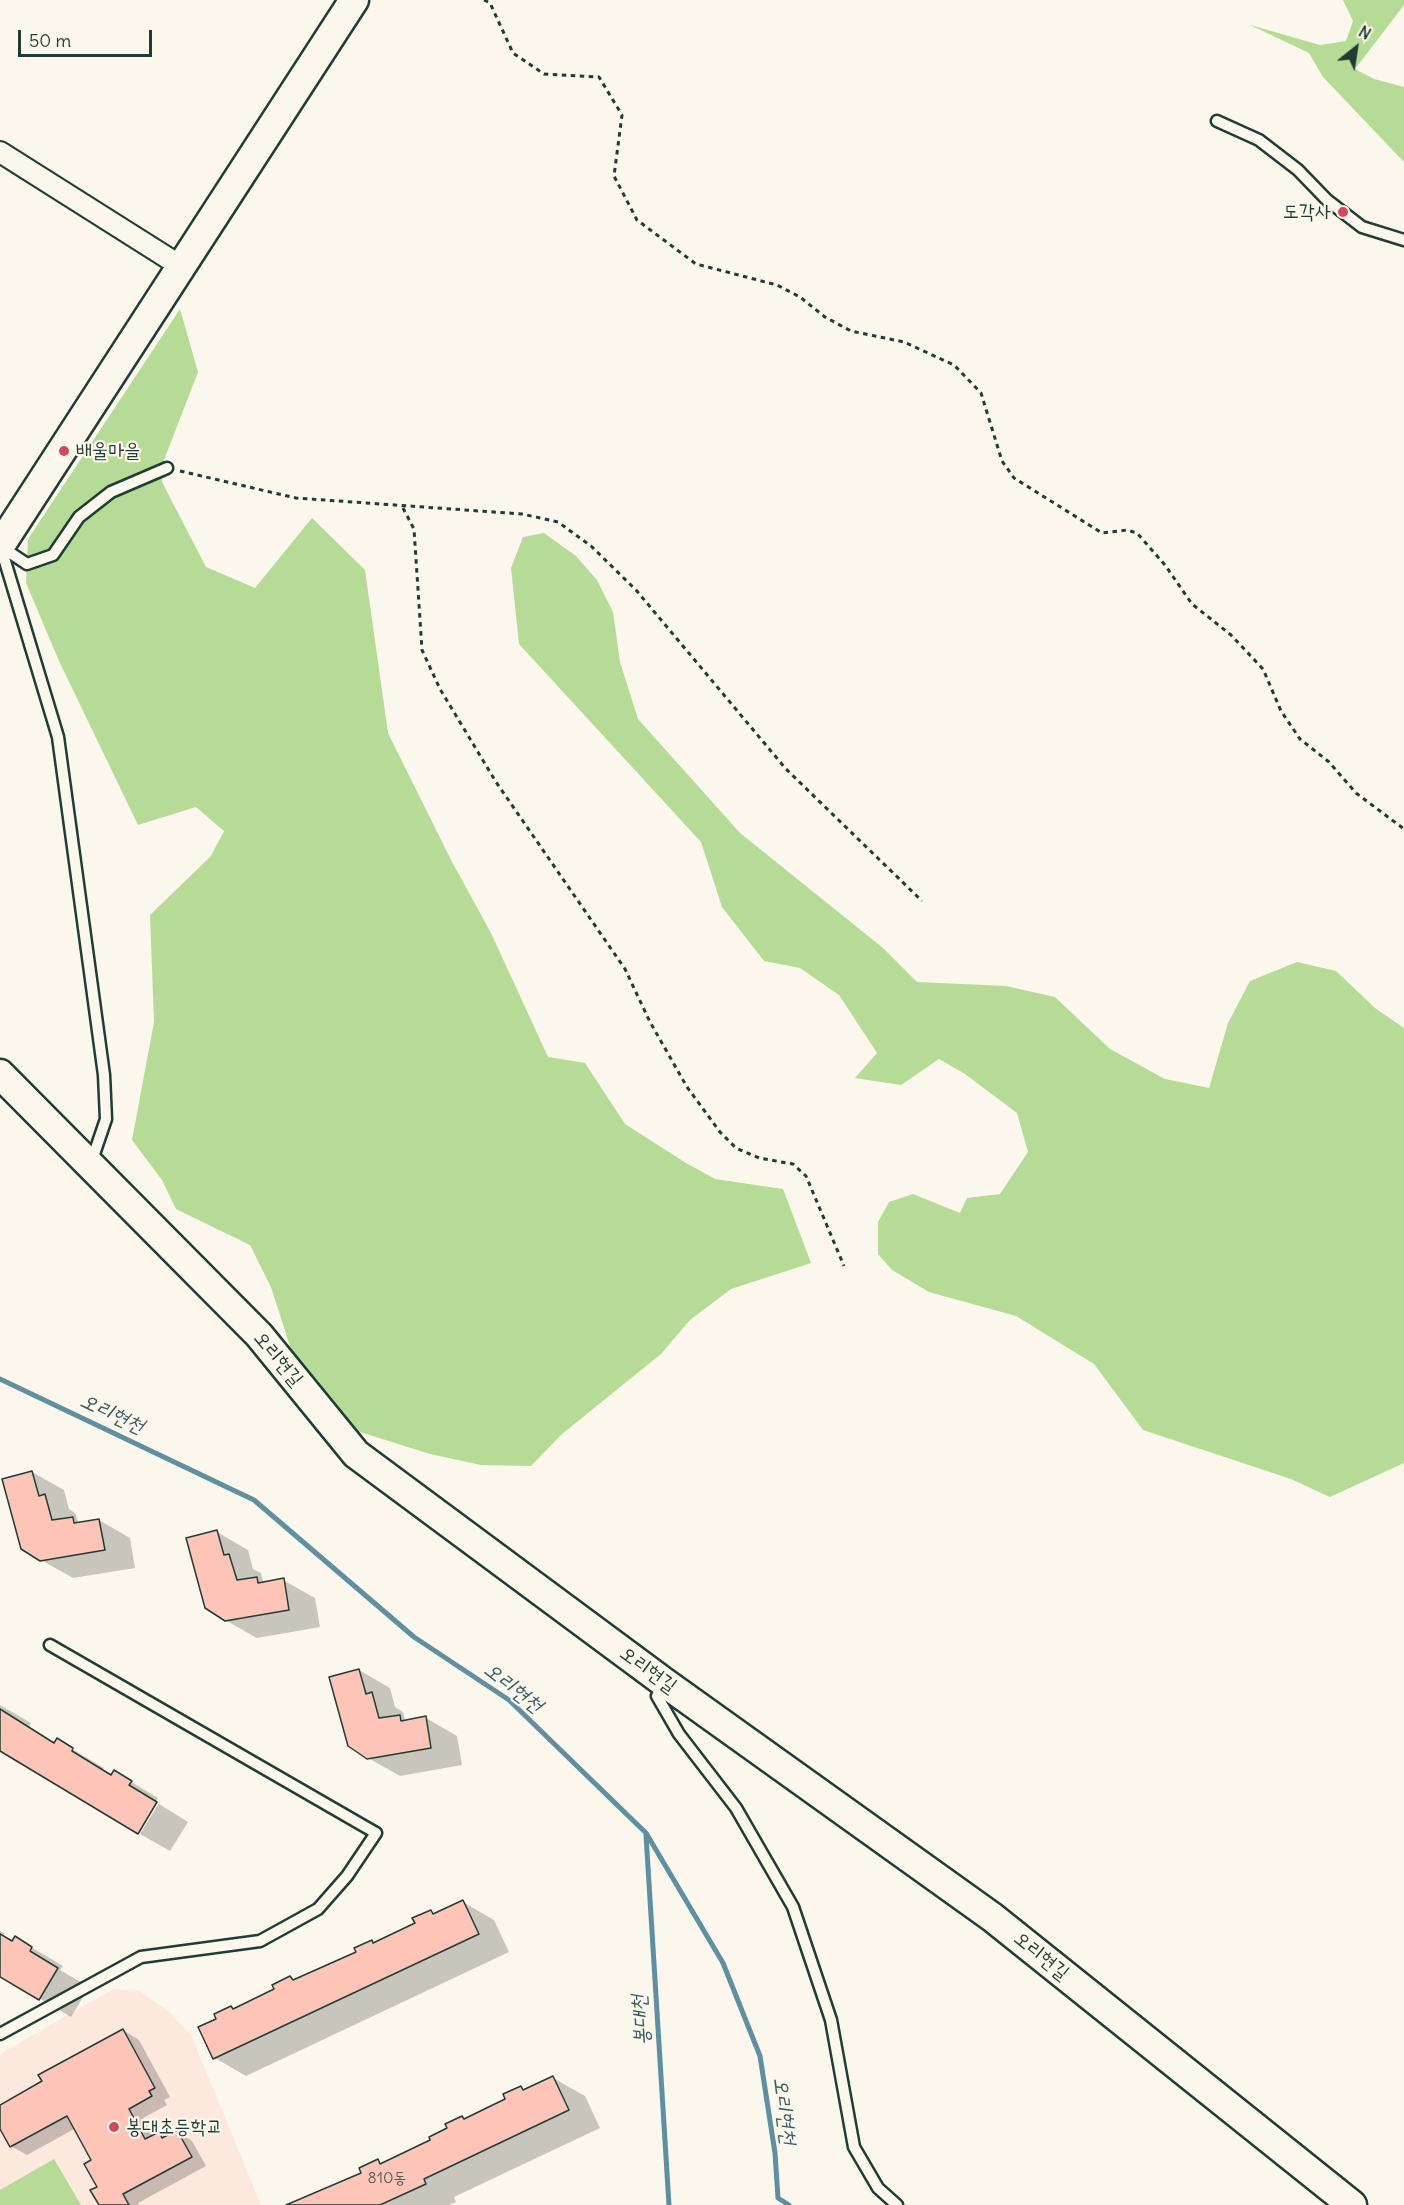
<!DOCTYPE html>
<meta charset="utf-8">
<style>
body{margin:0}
#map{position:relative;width:1404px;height:2205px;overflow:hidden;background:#fbf7ec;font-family:Delius,sans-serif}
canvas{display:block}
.north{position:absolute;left:1326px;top:18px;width:60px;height:60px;-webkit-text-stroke:4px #fbf7ec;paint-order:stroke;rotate:30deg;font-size:16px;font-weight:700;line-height:24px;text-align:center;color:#1f3d34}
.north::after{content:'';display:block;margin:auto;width:21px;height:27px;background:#1f3d34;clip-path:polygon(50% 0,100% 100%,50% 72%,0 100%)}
.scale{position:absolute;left:18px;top:30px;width:134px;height:27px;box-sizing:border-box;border:3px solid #1f3d34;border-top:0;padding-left:8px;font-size:18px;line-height:21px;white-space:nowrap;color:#1f3d34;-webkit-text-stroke:4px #fbf7ec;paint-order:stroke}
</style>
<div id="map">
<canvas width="1404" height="2205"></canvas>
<div class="north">N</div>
<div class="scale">50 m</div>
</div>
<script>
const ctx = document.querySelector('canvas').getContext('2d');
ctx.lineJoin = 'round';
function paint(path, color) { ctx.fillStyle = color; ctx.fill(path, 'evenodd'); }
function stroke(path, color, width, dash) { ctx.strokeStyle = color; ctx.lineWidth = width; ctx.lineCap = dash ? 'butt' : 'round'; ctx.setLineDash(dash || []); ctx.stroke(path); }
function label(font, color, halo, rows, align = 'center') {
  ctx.font = font + ' Delius,"Poor Story",sans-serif'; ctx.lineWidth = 4.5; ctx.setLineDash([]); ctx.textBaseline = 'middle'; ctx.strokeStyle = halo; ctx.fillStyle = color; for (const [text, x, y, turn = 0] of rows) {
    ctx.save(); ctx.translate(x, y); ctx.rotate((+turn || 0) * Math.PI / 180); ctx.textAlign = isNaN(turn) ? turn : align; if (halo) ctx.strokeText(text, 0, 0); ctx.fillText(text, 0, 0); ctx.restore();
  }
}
paint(new Path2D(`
 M113 1989 139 1991 167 2010 191 2035 261 2205H0V2054Z`), '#fce8dc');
paint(new Path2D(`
 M1343 0H1404V5L1355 69 1374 79 1404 87V162L1323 77 1309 53 1250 25 1320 45 1346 41 1353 21Z
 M180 309 198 372 164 460 162 482 206 567 255 588 312 518 365 570 388 733 451 860 491 933 548 1057 585 1063 625 1124 686 1163 715 1179 783 1189 811 1263 731 1289 690 1320 661 1354 562 1434 531 1466 481 1465 430 1454 357 1431 303 1387 271 1287 250 1245 176 1209 162 1180 132 1140 154 1022 150 915 211 856 224 831 196 807 138 825 59 661 26 583 28 539Z
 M544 533 576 556 597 580 613 612 620 662 638 719 740 833 883 948 917 982 1006 986 1055 997 1110 1049 1165 1079 1209 1088 1228 1023 1250 981 1297 962 1336 971 1375 1008 1404 1028V1463L1330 1497 1291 1479 1143 1430 1094 1364 1016 1316 929 1292 892 1270 878 1254V1222L889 1202 913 1194 960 1213 967 1198 1000 1194 1028 1152 1017 1113 965 1074 939 1059 901 1085 855 1078 877 1053 839 995 800 968 764 961 722 907 701 842 519 644 511 568 523 537Z
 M54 2159 81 2205H0V2190Z`), '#b6db97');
paint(new Path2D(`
 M32 1472 64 1490 69 1509 76 1514 78 1522 99 1520 130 1538 135 1568 73 1578 41 1560Z
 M217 1532 248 1550 253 1569 261 1573 263 1582 283 1580 315 1598 320 1627 257 1638 225 1620Z
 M359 1670 390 1688 395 1707 403 1712 405 1720 426 1718 457 1736 462 1765 400 1776 368 1758Z
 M0 1705 31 1723 29 1727 55 1744 57 1740 104 1768 102 1770 112 1776 115 1772 158 1798 138 1832 0 1750Z
 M161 1800 159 1804 188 1822 170 1851 140 1834Z
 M463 1902 494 1920 509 1952 246 2076 215 2058 218 2019 231 2008 235 2010 276 1990 290 1978 296 1981 358 1953 372 1942 375 1944 417 1924 431 1912 436 1915Z
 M0 1931 5 1934 3 1936 13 1942 16 1938 63 1966 60 1970 89 1987 71 2017 0 1975Z
 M123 2030 139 2040 170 2097 164 2100 167 2105 143 2118 154 2137 159 2134 165 2138 177 2132 192 2141 206 2166 138 2203 139 2205H100L93 2160 76 2128 27 2155 11 2146 0 2126V2107L44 2082Z
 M553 2078 585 2096 600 2128 454 2197 456 2202 449 2205H300L303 2198 318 2191 322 2193 363 2173 378 2161 382 2164 432 2141 462 2118 465 2120 507 2100 521 2088 526 2091Z`), '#0003');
stroke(new Path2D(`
 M0 1379 254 1500 414 1637 509 1700 646 1833 723 1963 760 2056 775 2153 778 2198 789 2205
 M646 1835 669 2205`), '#618fa2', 5);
const building = new Path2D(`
 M32 1471 39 1496 45 1494 52 1520 73 1517 74 1523 99 1519 105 1550 40 1561 21 1549 2 1479Z
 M217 1530 224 1555 229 1554 237 1580 257 1577 258 1583 284 1578 289 1610 225 1621 205 1608 186 1538Z
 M359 1669 366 1694 372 1692 379 1718 400 1715 401 1721 426 1716 431 1748 367 1759 348 1746 329 1677Z
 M0 1709 54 1743 57 1738 73 1748 72 1751 111 1775 114 1770 132 1781 129 1785 157 1802 138 1834 0 1751Z
 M463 1900 479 1934 213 2059 198 2027 216 2019 214 2014 231 2006 233 2009 274 1989 272 1985 290 1976 293 1980 356 1952 354 1948 372 1940 373 1943 415 1923 412 1918 431 1910 433 1914Z
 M0 1934 12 1941 15 1936 32 1947 30 1951 58 1968 39 2000 0 1977Z
 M123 2029 155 2088 149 2091 152 2096 129 2109 145 2139 159 2132 162 2138 177 2130 192 2157 123 2194 129 2205H99L90 2190 97 2187 84 2164 91 2160 67 2116 10 2147 0 2129V2105L42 2081 38 2075Z
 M553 2076 569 2110 424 2179 426 2184 380 2205H286L361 2173 359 2168 378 2159 380 2164 430 2140 429 2137 447 2128 445 2124 462 2116 464 2119 505 2099 503 2094 521 2086 523 2090Z`);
paint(building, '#fec4b7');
stroke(building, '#1f3d34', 1.5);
const lane = new Path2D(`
 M1217 121 1259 140 1298 170 1327 200 1362 227 1404 240
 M0 546 27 564 53 555 79 517 111 492 167 468
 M1 548 58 737 104 1075 106 1119 91 1163
 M664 1683 657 1696 679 1734 736 1808 793 1907 831 2020 854 2147 878 2188 897 2205
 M0 2034 141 1957 260 1941 318 1909 347 1876 376 1833 50 1645`);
const street = new Path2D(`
 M0 152 182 267`);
const secondary = new Path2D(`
 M0 546 354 0
 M0 1074 259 1335 356 1454 665 1683 992 1917 1352 2205`);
stroke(lane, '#1f3d34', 15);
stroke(street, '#1f3d34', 24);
stroke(secondary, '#1f3d34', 33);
stroke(new Path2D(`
 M484 0 490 3 513 53 544 74 599 77 622 115 614 176 637 220 696 264 777 285 800 297 825 317 851 331 904 342 954 365 981 393 1002 461 1014 478 1102 533 1127 530 1137 533 1165 565 1192 604 1231 635 1263 669 1281 711 1300 739 1329 762 1356 793 1404 829
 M180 471 296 498 522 514 558 522 591 546 636 590 786 769 922 901
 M403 508 414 529 422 650 440 689 496 782 625 969 650 1022 687 1087 720 1132 736 1148 759 1158 793 1164 806 1176 844 1266`), '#1f3d34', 3, [4.5, 4.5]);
stroke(lane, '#fbf7ec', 10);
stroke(street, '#fbf7ec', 20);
stroke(secondary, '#fbf7ec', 28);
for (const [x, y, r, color] of [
 [1343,212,6,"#d1495b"],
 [64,451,6,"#d1495b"],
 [114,2127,6,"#d1495b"]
]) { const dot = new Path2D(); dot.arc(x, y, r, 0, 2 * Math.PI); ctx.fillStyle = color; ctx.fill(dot); stroke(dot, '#fbf7ec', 2); }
label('16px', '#575f55', null, [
 ["810동",387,2178]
]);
label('20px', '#1f3d34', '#fbf7ec', [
 ["도각사",1331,212,"right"],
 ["배울마을",76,451],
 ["봉대초등학교",126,2127]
], 'left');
label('20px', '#1f3d34', '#fbf7ec', [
 ["오리현길",278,1359,50],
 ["오리현길",648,1670,36],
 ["오리현길",1041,1956,39]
]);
label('italic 21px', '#3a5f62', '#fbf7ec', [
 ["오리현천",112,1414,25],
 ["오리현천",513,1688,38],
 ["봉대천",641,2020,-94],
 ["오리현천",784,2111,83]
]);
</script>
